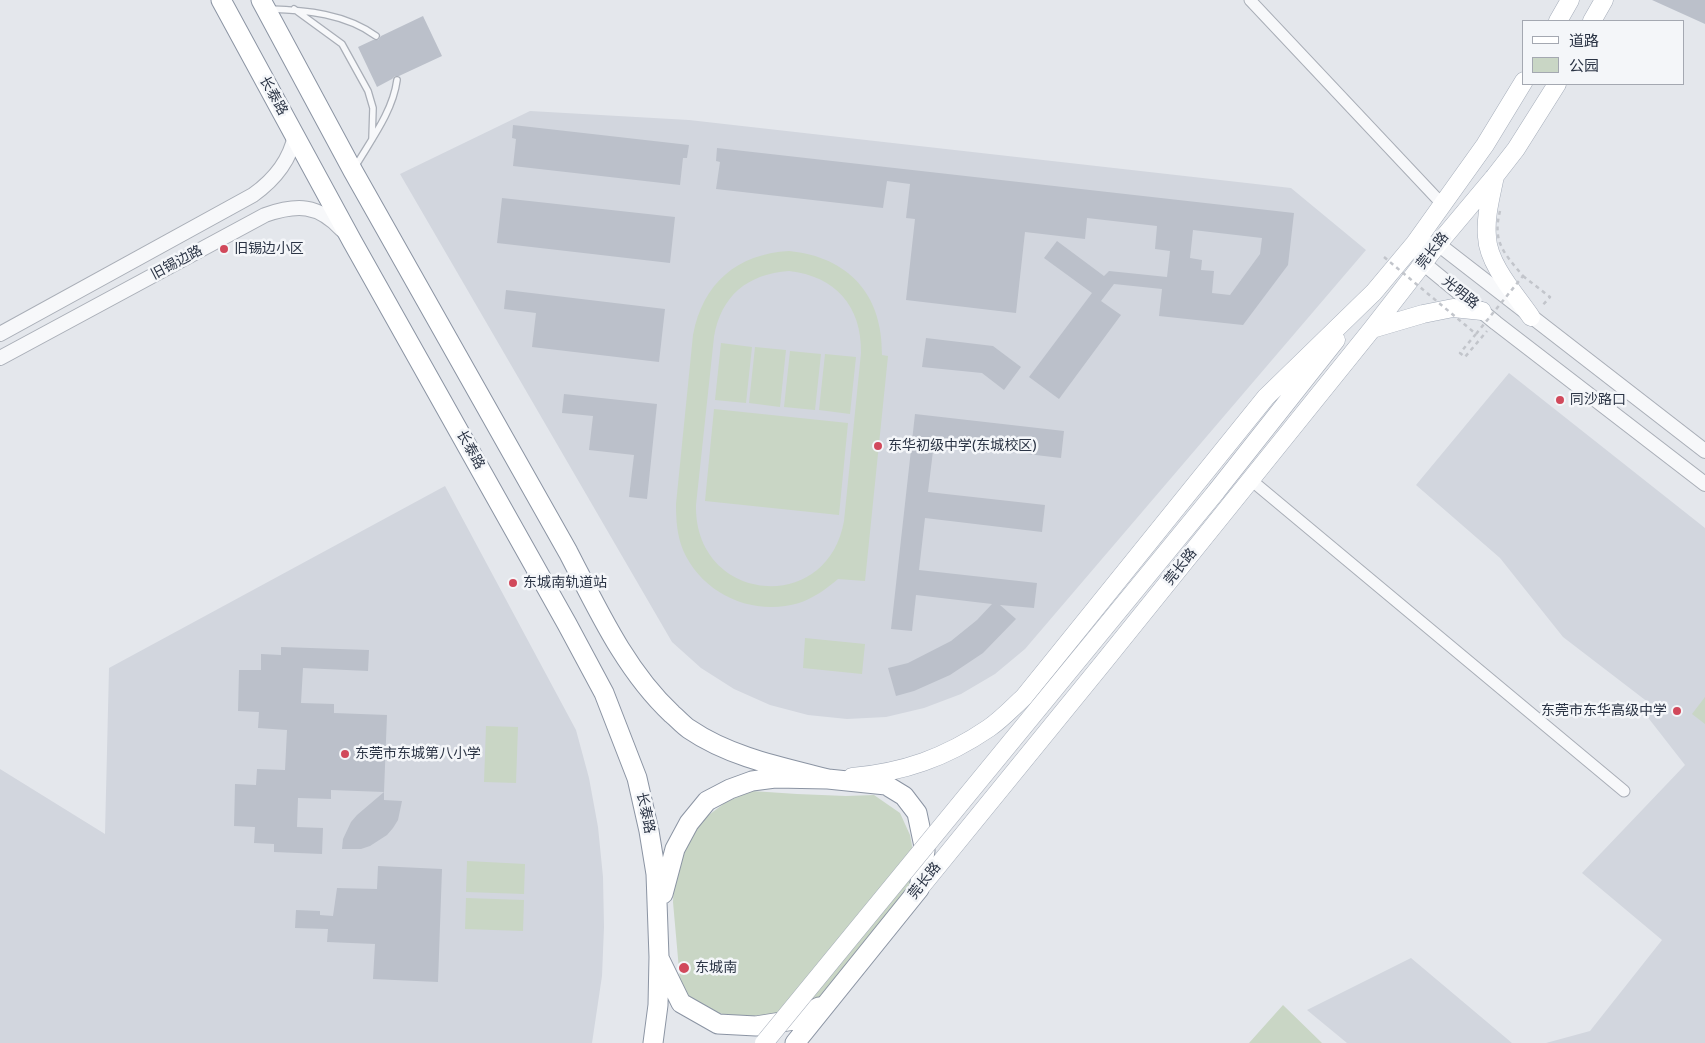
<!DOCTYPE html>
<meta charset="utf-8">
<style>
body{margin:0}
#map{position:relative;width:1705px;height:1043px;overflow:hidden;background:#e4e7ec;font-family:"Varela Round","Noto Sans SC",sans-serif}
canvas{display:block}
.legend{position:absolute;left:1522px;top:20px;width:162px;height:65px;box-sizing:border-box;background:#f4f6f9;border:1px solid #a4a8b1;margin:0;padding:6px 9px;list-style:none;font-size:15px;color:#2b3445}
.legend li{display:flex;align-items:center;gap:10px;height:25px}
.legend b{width:25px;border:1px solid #a4a8b1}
</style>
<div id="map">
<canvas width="1705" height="1043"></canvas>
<ul class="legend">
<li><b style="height:6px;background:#fff"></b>道路</li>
<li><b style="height:14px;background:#c9d6c5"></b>公园</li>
</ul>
</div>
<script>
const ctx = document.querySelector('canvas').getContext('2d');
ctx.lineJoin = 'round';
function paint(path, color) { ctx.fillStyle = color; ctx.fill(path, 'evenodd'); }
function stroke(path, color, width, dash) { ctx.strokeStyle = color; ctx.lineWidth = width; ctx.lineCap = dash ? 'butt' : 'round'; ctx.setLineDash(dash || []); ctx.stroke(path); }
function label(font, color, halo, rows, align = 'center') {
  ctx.font = font + ' "Varela Round","Noto Sans SC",sans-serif'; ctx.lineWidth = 5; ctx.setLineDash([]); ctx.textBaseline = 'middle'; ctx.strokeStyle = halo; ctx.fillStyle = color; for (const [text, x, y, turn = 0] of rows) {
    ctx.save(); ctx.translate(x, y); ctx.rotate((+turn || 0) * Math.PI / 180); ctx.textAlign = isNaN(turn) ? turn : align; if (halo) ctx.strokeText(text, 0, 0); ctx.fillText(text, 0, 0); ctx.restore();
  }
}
paint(new Path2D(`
 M530 111 689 120 1291 188 1366 250 1025 649 995 674 961 694 924 708 886 717 847 719 808 715 770 705 734 689 701 668 672 642 400 174Z
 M1509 373 1705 528V1043H1546L1590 1031 1662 940 1582 873 1685 765 1646 715 1653 706 1563 637 1500 558 1416 485Z
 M445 486 576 730 589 778 598 827 603 877 604 927 602 976 592 1043H0V769L105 834 109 668Z
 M1411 958 1512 1043H1347L1307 1010Z`), '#d2d6de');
paint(new Path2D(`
 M789 251C849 257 883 295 882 355L888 356 865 581 838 579C826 589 814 598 799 603 753 617 702 594 683 550 677 535 676 520 676 504L693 335C703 283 737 254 789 251ZM789 271C835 276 862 306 861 353L844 521C827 617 694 603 696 505L714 337C721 296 747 274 789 271Z
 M721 343 752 347 746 403 715 400Z
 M755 347 786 350 780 407 749 403Z
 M790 351 821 354 815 410 784 407Z
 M825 354 856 357 850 414 819 410Z
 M714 409 848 423 839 515 705 501Z
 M805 638 865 644 862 674 803 668Z
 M1705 697V724L1692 714Z
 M486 726 518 727 516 783 484 782Z
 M752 791 797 794 846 796 874 795 900 813 910 835 916 868 904 896 827 995 802 1011 769 1015 733 1017 702 1008 681 992 673 902 675 867 693 827 726 802Z
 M467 861 525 864 524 894 466 892Z
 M466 898 524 900 523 931 465 929Z
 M1283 1005 1322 1043H1249Z`), '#c9d6c5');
paint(new Path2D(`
 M1652 0H1705V24Z
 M423 16 442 56 399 76H395L392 79 377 87 358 47 373 40H378L381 36Z
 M513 125 689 145 687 158H683L680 185 513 166 516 139 512 138Z
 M717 148 1294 213 1288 265 1243 325 1159 316 1162 289 1114 284 1101 301 1121 315 1059 399 1029 377 1092 293 1044 258 1057 241 1104 276 1109 271 1167 277 1170 251 1155 249 1157 226 1087 218 1085 239 1025 232 1016 313 906 300 915 219 906 218 910 184 887 181 883 208 716 189 720 162 716 161ZM1193 230 1262 238 1260 254 1230 295 1212 293 1214 271 1201 270 1202 260 1190 258Z
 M502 198 675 217 670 263 497 243Z
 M506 290 665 309 659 362 532 347 536 313 504 309Z
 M926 338 993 346 1021 367 1004 390 982 373 922 367Z
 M564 394 657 404 647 499 629 497 634 455 589 450 593 416 562 413Z
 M915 414 1064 431 1061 458 934 443 928 492 1045 505 1042 532 925 518 919 570 1037 583 1034 608 1000 605 1016 619 983 653 950 675 914 691 896 696 888 668 908 663 951 641 977 620 992 604 916 595 912 631 891 629Z
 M281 647 369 650 368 671 303 668 301 703 334 704V713L387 715 384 792 331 790V799L298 798 297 827 323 828 322 854 274 852V844L254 843 255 827 234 826 235 784 256 785 257 769 285 770 287 730 258 728 259 712 238 711 239 670H261V654L281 655Z
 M384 792V800L402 801 398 820 393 828 387 835 370 846 361 849H342L343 839 351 822 357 815Z
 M378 866 442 869 438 982 373 979 375 944 327 942 328 929 295 928 296 910 320 911V915L333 916 337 888 377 889Z`), '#bbc0ca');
const service = new Path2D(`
 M270 9C306 10 346 14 376 36
 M294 9 342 44 368 91 373 108 372 139
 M355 167C371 140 393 111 397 80`);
const minor = new Path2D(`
 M1250 0 1443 205
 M1251 480 1624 791`);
const tertiary = new Path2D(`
 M0 334 253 195C274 180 290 161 295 135
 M0 358 265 215C297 204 318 204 342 230
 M1705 451 1438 244 1415 243 1423 263 1496 323 1705 484`);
const primary = new Path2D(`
 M1558 21 1570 0
 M1592 21 1604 0
 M1495 176C1491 196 1485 217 1487 237 1488 264 1516 295 1531 317
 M1372 329 1423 314 1453 308 1482 311
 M1215 493 1336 340
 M852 777C904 772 945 758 989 728 1002 719 1013 707 1024 697L1266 397 1374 292 1415 243 1485 145 1524 81
 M919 889 1103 663 1372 329 1438 244 1495 176 1516 149 1557 84`);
const trunk = new Path2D(`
 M221 0 352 241 567 624 604 693 637 778 649 831 656 874 659 957 658 1005 653 1043
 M261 0 353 171 568 552C597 608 625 670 672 714 678 719 683 725 689 729 730 757 781 767 828 779
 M663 894 675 849 689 823 707 801 730 789 752 781 775 778 828 779 886 785 904 796 917 813 925 851 919 889 795 1043
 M660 960 681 1003 718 1024 756 1026 794 1020 819 1007`);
stroke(service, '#a9aeb7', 8);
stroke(minor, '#a9aeb7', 13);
stroke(tertiary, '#a9aeb7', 16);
stroke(primary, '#a3abb8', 19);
stroke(trunk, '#8b94a3', 21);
stroke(new Path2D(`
 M1523 276 1550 297 1541 307
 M1476 334 1460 353 1465 357 1487 331`), '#c2c5cb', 2.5, [4, 4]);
stroke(service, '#f7f8fa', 5.5);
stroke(minor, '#f7f8fa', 11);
stroke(tertiary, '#f7f8fa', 14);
stroke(primary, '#fff', 18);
stroke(trunk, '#fff', 19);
const primaryBridge = new Path2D(`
 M764 1043 1215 493`);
stroke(primaryBridge, '#a3abb8', 19, []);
stroke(new Path2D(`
 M1384 257 1476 334 1523 276C1504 253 1492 242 1500 211`), '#c2c5cb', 2.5, [4, 4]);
stroke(primaryBridge, '#fff', 18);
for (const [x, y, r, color] of [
 [224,249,5,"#d1495b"],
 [1560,400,5,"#d1495b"],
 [878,446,5,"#d1495b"],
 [513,583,5,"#d1495b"],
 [1677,711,5,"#d1495b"],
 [345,754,5,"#d1495b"],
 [684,968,6,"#d1495b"]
]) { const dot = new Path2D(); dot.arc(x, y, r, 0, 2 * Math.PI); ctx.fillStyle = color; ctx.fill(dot); stroke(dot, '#f4f6f9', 2); }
label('14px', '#2b3445', '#f4f6f9', [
 ["长泰路",273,96,61],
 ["莞长路",1433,251,-52],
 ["旧锡边路",177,263,-28],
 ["光明路",1460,293,39],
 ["长泰路",470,450,61],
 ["莞长路",1181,567,-51],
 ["长泰路",645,813,78],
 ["莞长路",925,881,-51]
]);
label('14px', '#2b3445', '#f4f6f9', [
 ["旧锡边小区",234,249],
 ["同沙路口",1570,400],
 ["东华初级中学(东城校区)",888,446],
 ["东城南轨道站",523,583],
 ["东莞市东华高级中学",1667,711,"right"],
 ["东莞市东城第八小学",355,754],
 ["东城南",695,968]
], 'left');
</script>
